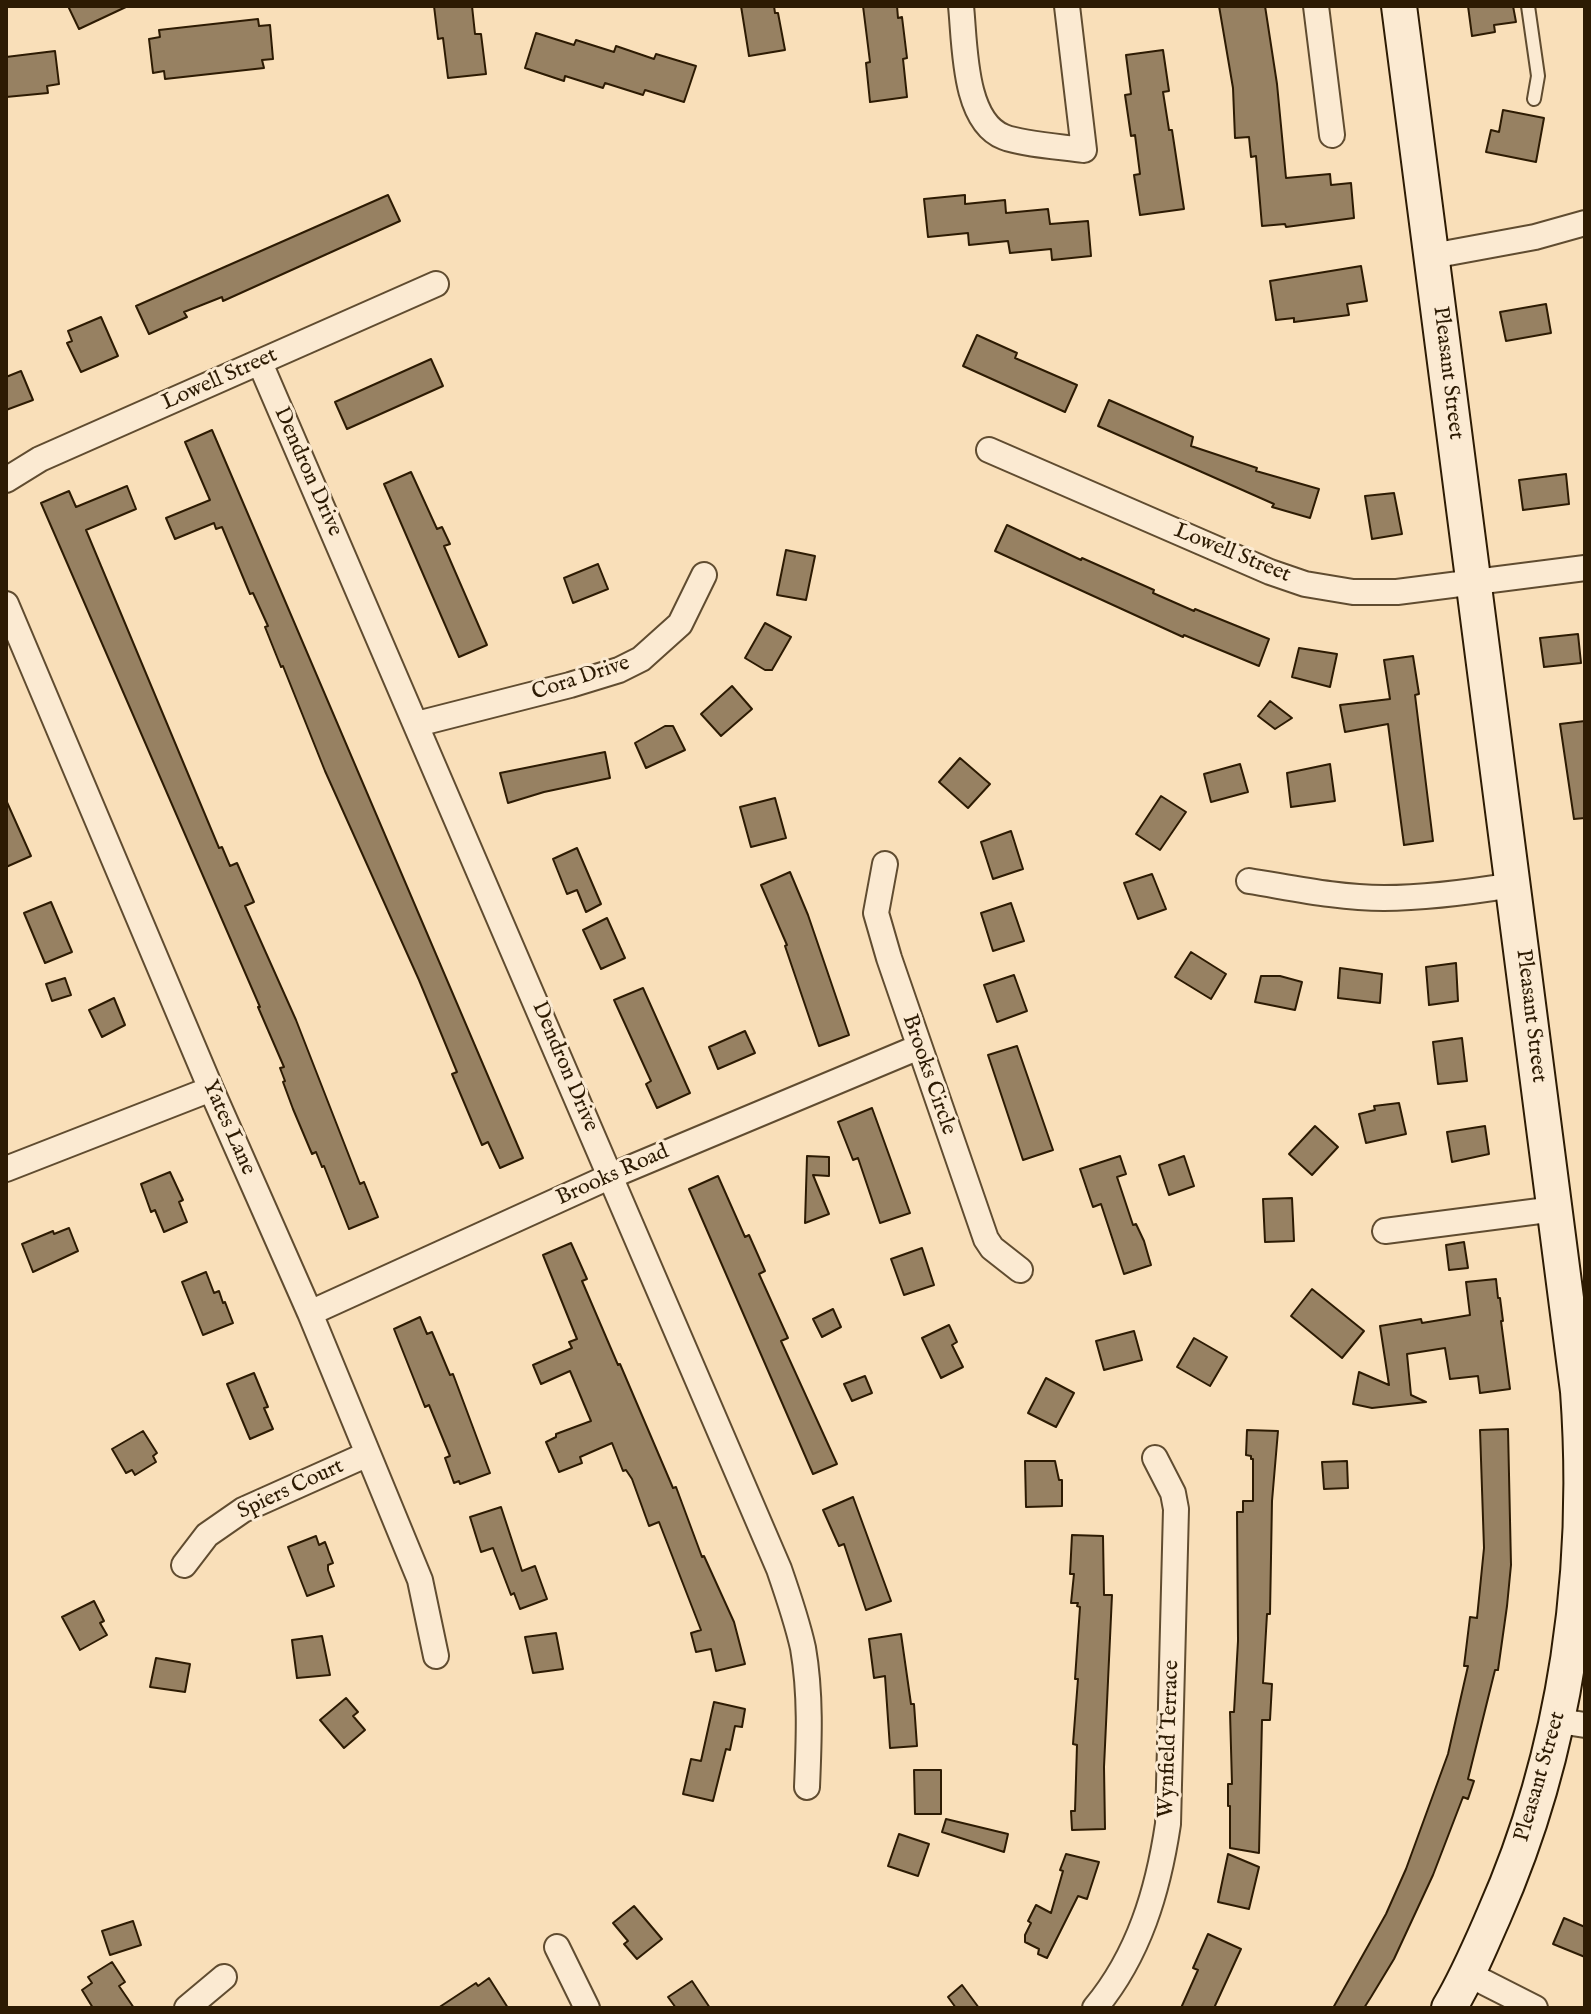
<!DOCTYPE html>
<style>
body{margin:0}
#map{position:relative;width:1591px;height:2014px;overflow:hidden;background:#f9dfb9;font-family:"IM FELL English",serif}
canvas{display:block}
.frame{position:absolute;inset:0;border:8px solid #2d1b03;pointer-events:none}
</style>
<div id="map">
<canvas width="1591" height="2014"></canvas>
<div class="frame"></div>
</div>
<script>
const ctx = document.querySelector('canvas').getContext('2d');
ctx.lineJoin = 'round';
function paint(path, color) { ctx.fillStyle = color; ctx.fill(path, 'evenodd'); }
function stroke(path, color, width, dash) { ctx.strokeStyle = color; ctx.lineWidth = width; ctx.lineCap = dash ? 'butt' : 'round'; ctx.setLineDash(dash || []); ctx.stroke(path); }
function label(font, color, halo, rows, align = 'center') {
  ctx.font = font + ' "IM FELL English",serif'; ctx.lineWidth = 6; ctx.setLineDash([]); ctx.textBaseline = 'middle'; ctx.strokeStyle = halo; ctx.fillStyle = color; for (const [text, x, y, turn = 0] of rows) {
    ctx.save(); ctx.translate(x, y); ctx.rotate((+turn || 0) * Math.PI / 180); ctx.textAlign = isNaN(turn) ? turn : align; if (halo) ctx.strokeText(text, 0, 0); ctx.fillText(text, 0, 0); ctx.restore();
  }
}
const building = new Path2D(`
 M68 6H128L79 29Z
 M434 6H472L475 34H481L486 74 448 78 443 38 438 39Z
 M741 6H774L775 13H778L785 50 749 56Z
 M863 6H897L898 18 902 17 907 58 903 59 907 97 870 102 866 63 870 62Z
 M1219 6H1265L1277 84 1286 178 1330 174 1331 185 1351 183 1354 218 1286 227 1285 224 1262 226 1256 156 1251 157 1249 137 1235 138 1233 88Z
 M1468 6H1513L1516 22 1494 25 1495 32 1472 36Z
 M258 19 259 26 270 25 273 59 262 60 264 68 165 79 164 71 153 73 149 39 160 37 159 30Z
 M536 33 574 45 576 40 614 52 616 46 654 59 656 54 696 66 684 102 645 90 643 95 605 83 603 88 565 76 564 81 525 68Z
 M1163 50 1169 91 1163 92 1169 130H1172L1184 209 1140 215 1134 175 1140 174 1135 135 1131 136 1125 95 1131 94 1126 55Z
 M55 51 59 84 47 86 48 93 6 97V57Z
 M1503 110 1544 118 1536 162 1486 152 1491 130 1499 132Z
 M388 195 400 221 223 301 222 297 184 312 187 317 149 334 136 306Z
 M965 195V204L1005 200 1006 213 1048 209 1050 224 1088 221 1091 256 1052 260 1051 249 1010 253 1008 241 969 245 968 233 928 237 924 199Z
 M1361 266 1367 301 1347 304 1349 315 1294 322V318L1276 320 1270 281Z
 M1546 304 1551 333 1506 341 1500 312Z
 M101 317 118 356 81 372 67 343 72 341 68 331Z
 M977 335 1017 353 1015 358 1077 385 1065 412 963 366Z
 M431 359 443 386 347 429 335 402Z
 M21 371 33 400 6 410V377Z
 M1109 400 1193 437 1191 446 1257 468 1256 471 1319 489 1310 518 1272 507 1274 504 1098 426Z
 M212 430 523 1158 500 1168 488 1142 482 1145 452 1074 457 1072 419 980 325 771 283 666 281 667 265 627 268 626 253 593 250 594 222 527 216 529 214 523 175 539 166 518 210 500 185 442Z
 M411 472 437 529 442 527 450 544 444 546 487 645 459 657 384 484Z
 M1566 474 1569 504 1523 510 1519 480Z
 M127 486 136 509 86 530 219 848 222 847 230 866 237 863 254 902 245 906 296 1020 360 1184 364 1182 378 1217 349 1229 324 1166 322 1167 316 1152 312 1154 293 1109 283 1082 285 1081 280 1068 284 1067 258 1007H260L41 503 69 491 76 507Z
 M1394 493 1402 534 1372 539 1365 496Z
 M1007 525 1081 560 1082 558 1154 590 1153 593 1194 611 1195 609 1269 639 1259 666 1184 635 1183 637 995 551Z
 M786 550 815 556 806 600 777 595Z
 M598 564 608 589 573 603 564 578Z
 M765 623 791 637 772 670H765L745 658Z
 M1578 634 1581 663 1544 667 1540 638Z
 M1299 648 1337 654 1330 687 1292 677Z
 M1413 656 1419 694 1415 695 1433 841 1404 845 1388 724 1345 732 1340 705 1390 699 1384 660Z
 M732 686 752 709 721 736 701 714Z
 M1270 701 1292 718 1275 729 1258 716Z
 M1585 721V818L1574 819 1560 724Z
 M665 726H673L685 750 646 768 635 743Z
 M605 752 610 778 544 792 508 803 500 773Z
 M960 758 990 784 968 808 939 782Z
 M1240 764 1248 792 1211 802 1204 774Z
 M1330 764 1335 801 1291 807 1287 773Z
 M1161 796 1186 812 1160 850 1136 834Z
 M775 798 786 838 751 847 740 807Z
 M6 800 31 856 6 867Z
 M1011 831 1023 869 993 879 981 842Z
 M577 848 601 904 586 912 577 890 567 894 553 859Z
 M790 872 808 915 849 1035 819 1046 785 946 787 945 761 885Z
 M1152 874 1166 909 1138 919 1124 883Z
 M51 902 72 952 45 963 24 913Z
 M1011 903 1024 941 993 951 981 913Z
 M607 918 625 958 601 969 583 930Z
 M1191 952 1226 974 1211 999 1175 977Z
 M1456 963 1458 1001 1429 1005 1426 967Z
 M1340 968 1382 974 1380 1003 1338 998Z
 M1014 975 1027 1011 997 1022 984 985Z
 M1261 976H1280L1302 982 1295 1010 1255 1002Z
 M65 978 71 995 52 1001 46 984Z
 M643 988 690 1093 657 1108 646 1084 651 1081 614 1000Z
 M114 998 125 1025 102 1037 89 1010Z
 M745 1031 755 1053 718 1069 709 1047Z
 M1462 1038 1467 1081 1438 1084 1433 1042Z
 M1017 1046 1053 1150 1023 1160 988 1055Z
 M1399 1103 1406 1134 1366 1143 1359 1114 1375 1110 1374 1106Z
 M872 1108 910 1213 880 1223 858 1158 853 1160 838 1122Z
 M1315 1126 1338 1147 1312 1175 1289 1154Z
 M1485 1126 1489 1154 1452 1162 1447 1132Z
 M807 1156 829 1157V1176L813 1175 829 1214 805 1223Z
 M1120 1156 1126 1174 1117 1177 1133 1225 1136 1224 1144 1241 1151 1265 1124 1274 1101 1204 1093 1207 1080 1169Z
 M1184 1156 1194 1186 1169 1195 1159 1165Z
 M170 1172 183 1200 179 1202 187 1222 164 1232 155 1210 151 1212 141 1184Z
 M718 1176 745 1237 749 1235 765 1271 759 1274 788 1338 781 1341 837 1464 813 1474 689 1189Z
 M1292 1198 1294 1241 1265 1242 1263 1199Z
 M69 1228 78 1251 33 1272 22 1244 53 1231 54 1234Z
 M1464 1242 1468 1268 1449 1270 1446 1245Z
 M571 1243 587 1279 582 1281 618 1365 620 1364 673 1488 676 1487 702 1557 704 1556 734 1622 745 1664 716 1671 711 1649 696 1652 691 1633 701 1630 659 1522 649 1526 632 1479 626 1470 623 1471 612 1443 580 1457 582 1463 559 1472 546 1442 556 1437V1434L591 1421 570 1371 541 1384 533 1365 572 1348 569 1342 577 1339 543 1255Z
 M922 1248 934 1285 904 1295 891 1259Z
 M206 1272 214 1293 219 1291 223 1303 225 1302 233 1323 203 1335 182 1282Z
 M1496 1279 1498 1298H1500L1503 1321H1501L1510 1389 1480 1393 1478 1376 1450 1379 1445 1348 1407 1354 1411 1395 1426 1402 1372 1408 1353 1404 1359 1372 1389 1385 1380 1326 1421 1319 1422 1323 1470 1315 1466 1282Z
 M1312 1289 1364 1331 1342 1358 1291 1316Z
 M833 1309 841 1327 822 1337 813 1319Z
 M420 1317 427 1334 432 1332 450 1375 453 1374 490 1473 460 1484 459 1481 454 1483 445 1458 450 1456 429 1405 425 1407 394 1329Z
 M949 1325 957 1342 952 1345 963 1367 941 1378 922 1338Z
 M1134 1331 1142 1360 1104 1370 1096 1341Z
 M1194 1338 1227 1357 1210 1386 1177 1367Z
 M254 1373 268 1407 264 1408 273 1429 250 1439 227 1384Z
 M865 1376 872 1393 852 1401 844 1384Z
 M1046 1378 1074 1393 1056 1427 1028 1413Z
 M1508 1429 1511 1565 1507 1606 1498 1670H1495L1468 1779 1474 1781 1468 1799 1463 1797 1433 1875 1394 1959 1371 1997 1364 2008H1333L1386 1914 1406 1869 1448 1754 1468 1666H1464L1470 1617 1477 1618 1484 1548 1480 1430Z
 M1247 1430 1278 1431 1272 1501 1270 1614H1267L1263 1683 1272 1684 1270 1720H1262L1259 1853 1230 1848V1806H1228V1784H1232L1230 1712H1234L1238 1641 1237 1512H1243V1501H1253V1459H1251V1456L1246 1455Z
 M143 1431 157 1453 153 1456 156 1462 135 1475 132 1470 126 1473 112 1449Z
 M1025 1461H1055L1059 1480H1062V1506L1026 1507Z
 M1347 1461 1348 1488 1324 1489 1322 1462Z
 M853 1497 891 1601 866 1610 844 1544 839 1546 823 1510Z
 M501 1507 522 1571 535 1566 547 1599 520 1609 514 1593 511 1595 493 1548 481 1552 470 1517Z
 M1072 1535 1103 1536 1104 1595H1112L1104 1767 1105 1829 1072 1830 1071 1811H1075L1077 1745 1073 1744 1078 1679H1075L1080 1607 1077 1606 1078 1603H1071L1074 1574H1070Z
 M316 1536 319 1545 325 1542 333 1563 328 1565V1570L334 1586 307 1596 288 1547Z
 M94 1601 104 1621 100 1623 107 1635 80 1650 62 1617Z
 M556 1633 563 1669 533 1673 525 1637Z
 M901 1634 911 1704H914L917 1746 890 1748 885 1676 874 1678 869 1639Z
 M322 1636 330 1675 297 1678 292 1640Z
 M156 1658 190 1664 185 1692 150 1687Z
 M346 1698 358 1712 353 1716 365 1730 344 1748 320 1720Z
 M714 1702 745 1709 742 1727 735 1726 730 1750 726 1749 713 1801 683 1794 691 1759 701 1761Z
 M914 1770H941V1814H915Z
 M946 1819 1008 1834 1004 1852 942 1832Z
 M899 1834 929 1844 918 1876 888 1866Z
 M1066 1854 1099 1862 1087 1899 1078 1896 1047 1958 1038 1954 1039 1949 1025 1942V1935L1031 1923 1028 1921 1036 1905 1051 1913 1063 1871 1060 1870Z
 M1228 1854 1259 1867 1249 1909 1218 1902Z
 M634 1906 662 1939 637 1959 624 1944 628 1941 613 1923Z
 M1564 1918 1585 1927V1957L1553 1944Z
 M133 1921 141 1945 110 1955 102 1931Z
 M1208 1934 1241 1949 1214 2008H1181L1198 1970 1193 1968Z
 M112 1962 125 1982 119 1986 134 2008H93L82 1990 92 1983 88 1977Z
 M489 1978 508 2008H438L476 1983 478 1986Z
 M692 1981 710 2008H676L668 1997Z
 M962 1985 979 2008H956L948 1997Z`);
paint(building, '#978162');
stroke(building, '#2d1b03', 2);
const lane = new Path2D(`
 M1528 6 1538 76 1534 99`);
const street = new Path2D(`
 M961 6C965 43 963 121 1004 137 1021 144 1063 147 1084 150L1067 6
 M1316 6 1332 135
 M1432 256 1535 237 1585 223
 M260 363 779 1569C788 1595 797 1621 803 1648 811 1694 809 1740 807 1787
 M989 450 1270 572 1305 584 1353 592H1397L1585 568
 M6 480 40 459 436 284
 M6 604 211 1089 310 1313 420 1580 436 1656
 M417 724 570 685 619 670 641 659 680 624 704 575
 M885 864 876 913 889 958 986 1239 992 1248 1020 1270
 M1249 881C1293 888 1338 898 1384 898 1427 898 1470 892 1513 885
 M6 1169 211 1089
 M1385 1231 1555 1209
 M310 1313 611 1176 919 1047
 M184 1565 207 1535 243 1510 368 1454
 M1559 1721 1585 1725
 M557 1947 587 2008
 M1468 1974 1535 2008
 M187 2008 224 1977
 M1095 2008C1139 1955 1158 1891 1168 1824L1176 1509 1173 1493 1155 1458`);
const secondary = new Path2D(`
 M1399 6 1578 1391C1591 1570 1567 1750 1494 1915 1480 1947 1467 1978 1449 2008`);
stroke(lane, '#604c30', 16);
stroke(street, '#604c30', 28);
stroke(secondary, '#2d1b03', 38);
stroke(lane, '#fbead2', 12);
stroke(street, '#fbead2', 24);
stroke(secondary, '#fbead2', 34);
label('22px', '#2d1b03', '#fbead2', [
 ["Pleasant Street",1447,373,83],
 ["Lowell Street",220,380,-24],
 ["Dendron Drive",307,472,66],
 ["Lowell Street",1232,554,22],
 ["Cora Drive",581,679,-18],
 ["Pleasant Street",1530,1016,83],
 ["Dendron Drive",564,1067,67],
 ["Brooks Circle",928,1075,71],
 ["Yates Lane",228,1128,66],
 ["Brooks Road",613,1176,-24],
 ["Spiers Court",291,1490,-25],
 ["Wynfield Terrace",1170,1739,-88],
 ["Pleasant Street",1541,1777,-74]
]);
</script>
